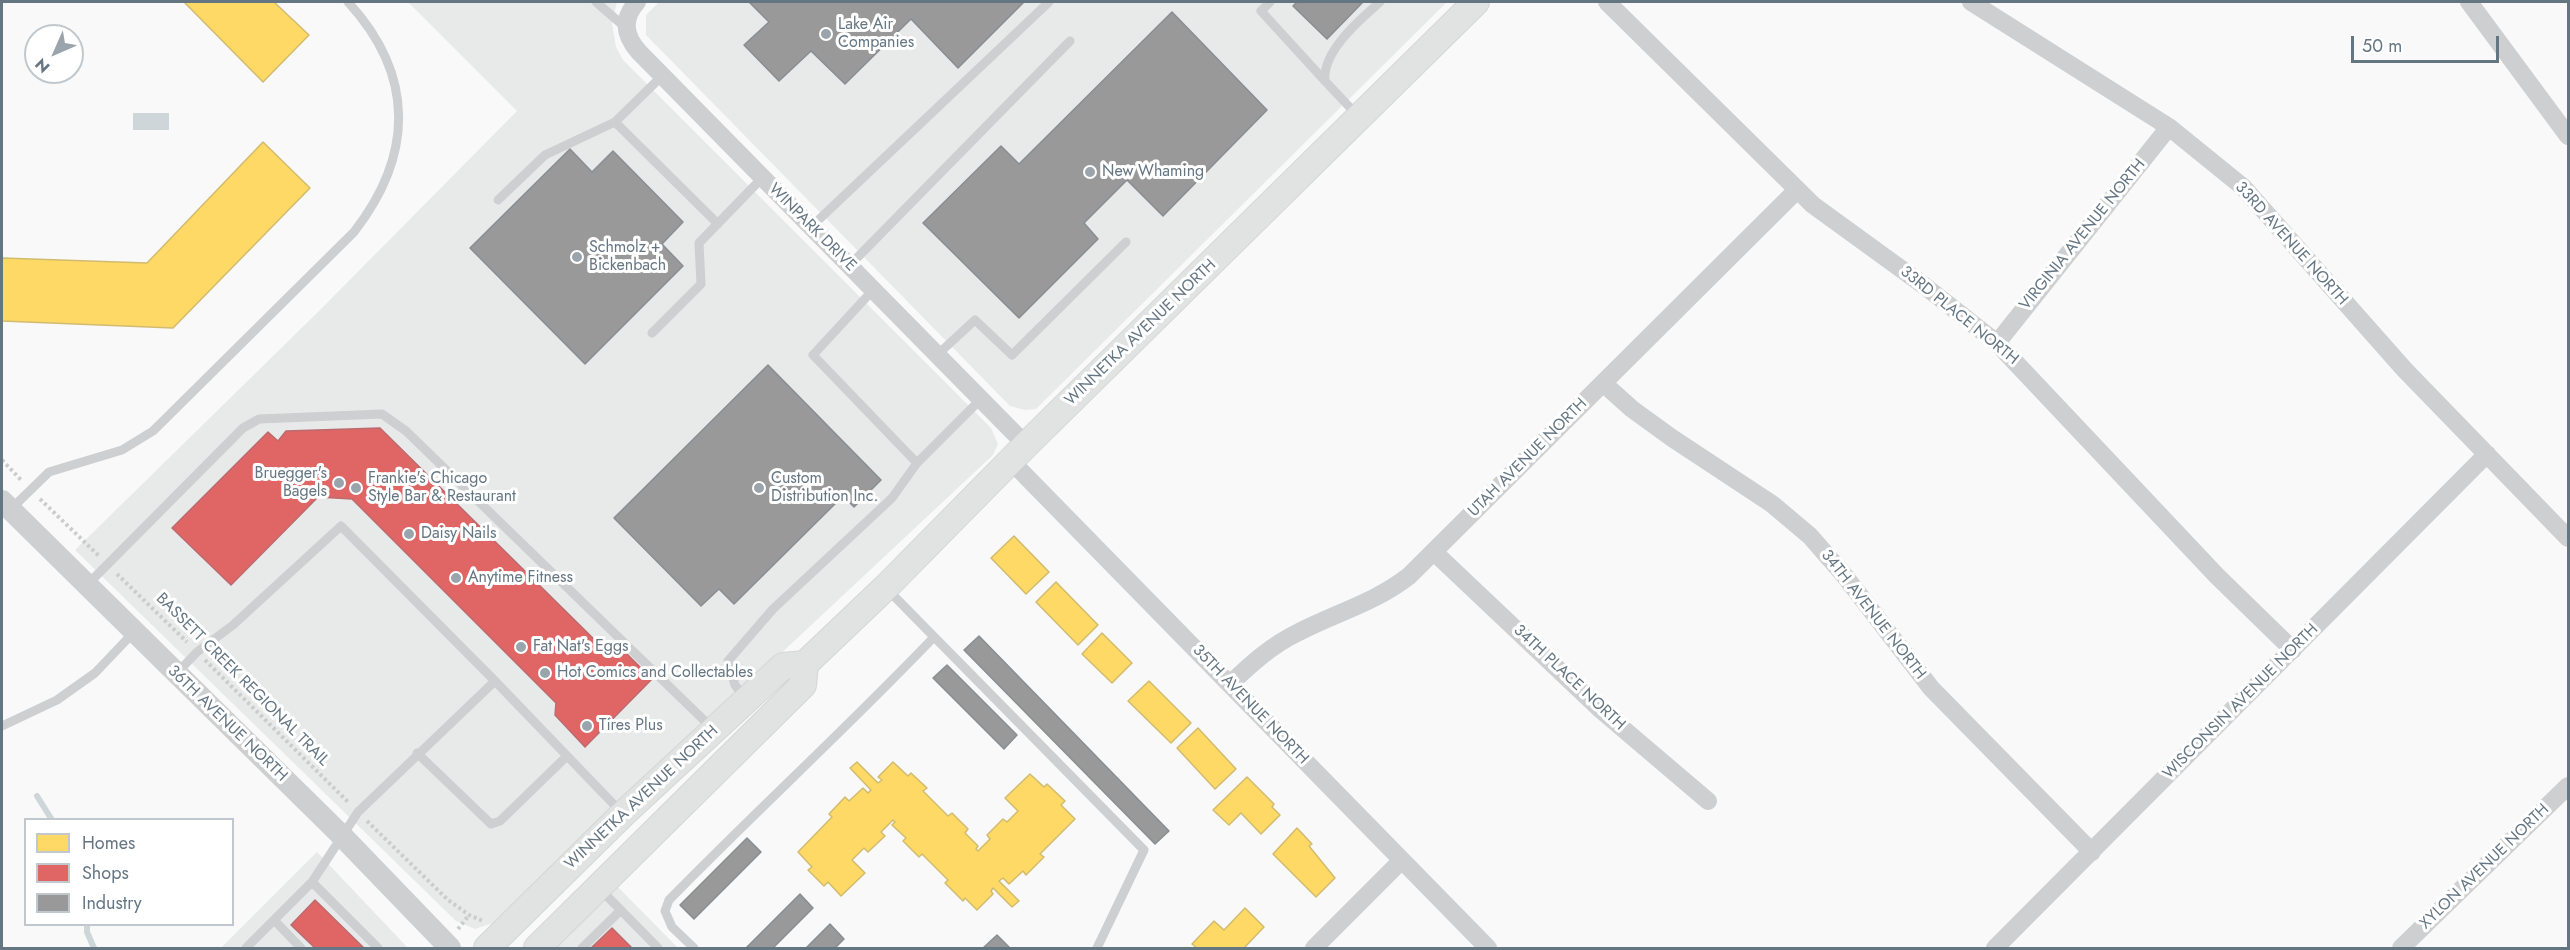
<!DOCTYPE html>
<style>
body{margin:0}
#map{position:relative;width:2570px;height:950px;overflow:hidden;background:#f9f9f9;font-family:Jost,sans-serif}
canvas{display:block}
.frame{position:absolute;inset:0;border:3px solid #657683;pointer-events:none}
.legend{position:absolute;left:24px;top:818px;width:210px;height:108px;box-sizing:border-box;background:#fff;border:2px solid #c1c8cd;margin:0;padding:8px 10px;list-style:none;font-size:18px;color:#657683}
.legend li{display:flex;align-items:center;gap:12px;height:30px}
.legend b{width:30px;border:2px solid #c1c8cd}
.north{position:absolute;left:24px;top:24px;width:60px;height:60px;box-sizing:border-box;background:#fff;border:2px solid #c1c8cd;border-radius:50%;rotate:225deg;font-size:16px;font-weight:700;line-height:24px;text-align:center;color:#657683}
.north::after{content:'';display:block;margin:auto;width:21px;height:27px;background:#99a4ac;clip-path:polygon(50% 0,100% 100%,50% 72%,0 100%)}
.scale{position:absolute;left:2351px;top:36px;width:148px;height:27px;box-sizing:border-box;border:3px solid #657683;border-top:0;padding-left:8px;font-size:18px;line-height:21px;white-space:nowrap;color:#657683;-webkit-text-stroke:4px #fff;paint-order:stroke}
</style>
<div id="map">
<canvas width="2570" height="950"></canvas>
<div class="frame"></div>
<ul class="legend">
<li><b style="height:16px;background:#ffd966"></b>Homes</li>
<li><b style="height:16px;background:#e06666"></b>Shops</li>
<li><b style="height:16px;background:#999"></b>Industry</li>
</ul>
<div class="north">N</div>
<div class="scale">50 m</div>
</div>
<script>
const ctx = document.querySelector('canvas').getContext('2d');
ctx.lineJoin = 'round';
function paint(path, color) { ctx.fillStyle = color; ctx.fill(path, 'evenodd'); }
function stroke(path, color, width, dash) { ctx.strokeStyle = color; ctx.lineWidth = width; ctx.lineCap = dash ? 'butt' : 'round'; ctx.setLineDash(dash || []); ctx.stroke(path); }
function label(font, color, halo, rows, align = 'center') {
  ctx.font = font + ' Jost,sans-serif'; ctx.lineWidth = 6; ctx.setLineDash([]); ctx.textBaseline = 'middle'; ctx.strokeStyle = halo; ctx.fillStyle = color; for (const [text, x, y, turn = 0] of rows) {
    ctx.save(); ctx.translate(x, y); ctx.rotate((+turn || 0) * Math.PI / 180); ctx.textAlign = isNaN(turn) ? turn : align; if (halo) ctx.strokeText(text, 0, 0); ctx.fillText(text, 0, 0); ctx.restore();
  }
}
paint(new Path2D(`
 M408 2H617L612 23 616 47 623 60 991 428 998 444 993 455 493 923 475 929 456 921 75 550 321 309 517 111Z
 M659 2H1447L1036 409 1025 410 1010 406 646 35V15Z
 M317 852 408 948H221Z
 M618 887 678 948H555Z`), '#e8e9e9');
paint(new Path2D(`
 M133 113H169V130H133Z`), '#ced6d9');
const homes = new Path2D(`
 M184 2H274L309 35 263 82Z
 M263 142 310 188 173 328 2 321V258L147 263Z
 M1014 536 1049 572 1026 594 991 558Z
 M1056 582 1098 625 1078 645 1036 602Z
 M1102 633 1132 663 1112 683 1082 654Z
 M1149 681 1191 723 1171 743 1128 701Z
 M1198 728 1236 769 1215 789 1177 748Z
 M857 762 878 783 882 780 878 777 893 762 908 776 911 773 927 788 923 791 948 816 952 813 968 829 965 833 978 846 976 849 978 851 990 839 987 835 1003 819 1007 822 1018 811 1005 798 1030 774 1044 787 1047 784 1065 801 1061 805 1075 819 1040 854 1044 857 1026 875 1023 871 1009 884 1003 878 999 881 1019 901 1012 907 993 888 991 891 993 894 977 910 965 898 963 901 945 883 948 880 922 854 919 857 903 841 906 838 892 825 895 822 893 820 881 832 885 836 868 852 864 848 852 860 865 873 841 896 828 882 824 886 808 870 812 867 798 852 832 817 829 814 845 797 849 801 863 788 868 793 871 790 850 768Z
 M1247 777 1274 804 1272 807 1280 815 1261 834 1241 813 1229 825 1213 810Z
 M1297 828 1312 844 1309 846 1335 878 1316 897 1273 854Z
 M1245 908 1264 927 1244 948H1197L1192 944 1214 921 1224 930Z`);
paint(homes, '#ffd966');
stroke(homes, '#d1bb6f', 1.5);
const shops = new Path2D(`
 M380 428 608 653 617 644 652 679 585 747 555 715 556 703 352 499 318 497 231 585 172 528 268 432 278 441 286 431Z
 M315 900 364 948H315L291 925Z
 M612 928 632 948H591Z`);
paint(shops, '#e06666');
stroke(shops, '#bb6b6f', 1.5);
const industry = new Path2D(`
 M749 2H1024L958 68 911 19 845 84 811 51 779 81 744 45 769 22Z
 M1297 2H1363L1327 39 1293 6Z
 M1172 12 1267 110 1163 216 1127 180 1084 223 1098 239 1019 318 923 223 1001 146 1019 164Z
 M570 149 592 172 613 151 683 222 662 244 683 266 585 364 470 248Z
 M768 365 881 480 854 507 843 496 734 604 719 589 701 606 614 518Z
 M979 636 1169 831 1155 844 964 650Z
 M947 665 1017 735 1004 749 933 678Z
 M747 838 761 852 694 919 680 905Z
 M800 894 813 908 773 948H746Z
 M830 924 844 939 835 948H806Z
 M997 935 1010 948H983Z`);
paint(industry, '#999');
stroke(industry, '#898e92', 1.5);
stroke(new Path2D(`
 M37 796 52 820
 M87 924V932L94 948`), '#ced6d9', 6);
const secondary = new Path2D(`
 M487 948 623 814 783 666 805 664 886 587 1026 445 1476 2
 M537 948 803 685 805 664`);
stroke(secondary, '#d5d6d7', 28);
stroke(new Path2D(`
 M2 460 22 481
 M40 499 99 556
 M117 574 187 642
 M205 660 349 803
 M367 821 448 900 469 915 483 921
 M458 929 469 915`), '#cbcccd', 4, [3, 3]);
stroke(new Path2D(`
 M596 2 625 27
 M1270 2 1261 11 1325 81
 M1357 115 1325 81C1322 51 1360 20 1380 2
 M615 122 718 224
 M498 200 545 155 615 122 662 76
 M811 227 1049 2
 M849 266 1070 41
 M873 290 813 355 917 463 981 399
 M652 333 701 284 699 243 762 178
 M937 355 975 320 1012 355 1126 242
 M10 510 49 472 122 450 153 431 354 232C414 155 415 75 348 2
 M87 585 243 428 259 419 382 414 406 431 712 728
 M887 589 1144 850 1097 948
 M177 673 197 652 233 625 341 526 495 681 622 813
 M745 698 735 685 728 661 773 609 892 498 917 463
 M2 726 57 700 95 673 134 632
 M417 753 491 824 500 821 567 756
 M312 882 378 948
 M599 888 658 948
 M274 920 301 948
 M246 948 312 882 358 812 495 681
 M582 948 621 910
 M694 948 672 927 665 911 669 900C756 811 848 727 934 637`), '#cecfd0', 9);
stroke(new Path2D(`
 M637 2C622 19 624 35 639 52L1026 445
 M1607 2 1813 205 1926 287 1997 343 2217 576 2293 650
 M1971 2 2169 127 2243 187 2404 369 2568 538
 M2469 2 2568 136
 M1997 343 2169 127
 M1603 383 1632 409 1672 438 1772 504 1810 536 1844 575 1931 688 2092 852
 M1011 461 1488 948
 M1434 552 1601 710 1708 801
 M1230 684C1252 663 1272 645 1299 632 1338 612 1374 603 1409 576L1796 191
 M1314 948 1402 860
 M1995 948 2487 454
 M2401 948 2568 786`), '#cecfd0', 18);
stroke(new Path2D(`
 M2 501 342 836 450 948`), '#cecfd0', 22);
stroke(secondary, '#e1e2e2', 26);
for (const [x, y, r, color] of [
 [826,34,6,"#99a4ac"],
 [1090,172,6,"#99a4ac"],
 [577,257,6,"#99a4ac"],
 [339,483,6,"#99a4ac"],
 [356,488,6,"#99a4ac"],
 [759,488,6,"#99a4ac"],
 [409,534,6,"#99a4ac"],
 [456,578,6,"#99a4ac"],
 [521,647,6,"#99a4ac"],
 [545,673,6,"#99a4ac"],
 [587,726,6,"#99a4ac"]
]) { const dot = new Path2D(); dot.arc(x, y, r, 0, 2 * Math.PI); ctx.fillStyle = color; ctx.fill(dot); stroke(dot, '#fff', 2); }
label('16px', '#657683', '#fff', [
 ["Lake Air",838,25],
 ["Companies",838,43],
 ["New Whaming",1102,172],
 ["Schmolz +",589,248],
 ["Bickenbach",589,266],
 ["Bruegger's",327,474,"right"],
 ["Bagels",327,492,"right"],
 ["Frankie's Chicago",368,479],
 ["Style Bar & Restaurant",368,497],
 ["Custom",771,479],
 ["Distribution Inc.",771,497],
 ["Daisy Nails",421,534],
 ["Anytime Fitness",468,578],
 ["Fat Nat's Eggs",533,647],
 ["Hot Comics and Collectables",557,673],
 ["Tires Plus",599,726]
], 'left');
label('16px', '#657683', '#fff', [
 ["WINPARK DRIVE",812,228,45],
 ["VIRGINIA AVENUE NORTH",2083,235,-51],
 ["33RD AVENUE NORTH",2291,244,48],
 ["33RD PLACE NORTH",1959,316,39],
 ["WINNETKA AVENUE NORTH",1141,333,-44],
 ["UTAH AVENUE NORTH",1528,458,-45],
 ["34TH AVENUE NORTH",1873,615,52],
 ["34TH PLACE NORTH",1569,678,43],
 ["BASSETT CREEK REGIONAL TRAIL",242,680,45],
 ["WISCONSIN AVENUE NORTH",2241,702,-45],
 ["35TH AVENUE NORTH",1250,705,46],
 ["36TH AVENUE NORTH",227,724,44],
 ["WINNETKA AVENUE NORTH",642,798,-43],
 ["XYLON AVENUE NORTH",2485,867,-44]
]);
</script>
